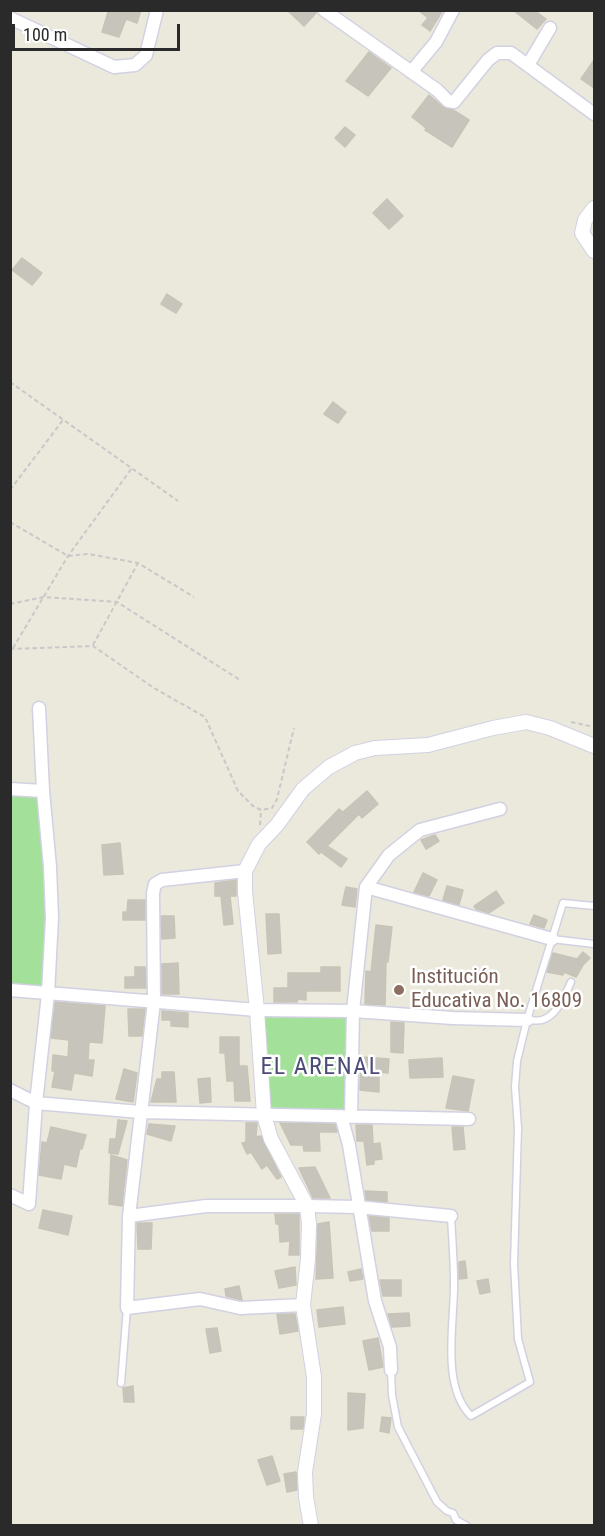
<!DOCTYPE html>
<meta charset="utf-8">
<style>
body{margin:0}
#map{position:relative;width:605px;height:1536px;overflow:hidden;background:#ebe8dc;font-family:"Roboto Condensed",sans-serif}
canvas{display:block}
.frame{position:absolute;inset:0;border:12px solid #2a2a2a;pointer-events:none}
.scale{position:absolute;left:12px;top:24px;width:168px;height:27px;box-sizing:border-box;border:3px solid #2a2a2a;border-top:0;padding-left:8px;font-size:18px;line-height:21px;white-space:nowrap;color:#2a2a2a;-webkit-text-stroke:4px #fff;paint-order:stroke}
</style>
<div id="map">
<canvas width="605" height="1536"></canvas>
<div class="frame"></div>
<div class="scale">100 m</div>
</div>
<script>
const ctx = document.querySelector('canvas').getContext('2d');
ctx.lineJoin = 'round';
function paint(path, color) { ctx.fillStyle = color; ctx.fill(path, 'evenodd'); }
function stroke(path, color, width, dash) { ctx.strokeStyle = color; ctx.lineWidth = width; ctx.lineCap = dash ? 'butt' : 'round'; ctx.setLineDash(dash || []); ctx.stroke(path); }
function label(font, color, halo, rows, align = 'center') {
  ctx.font = font + ' "Roboto Condensed",sans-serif'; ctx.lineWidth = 5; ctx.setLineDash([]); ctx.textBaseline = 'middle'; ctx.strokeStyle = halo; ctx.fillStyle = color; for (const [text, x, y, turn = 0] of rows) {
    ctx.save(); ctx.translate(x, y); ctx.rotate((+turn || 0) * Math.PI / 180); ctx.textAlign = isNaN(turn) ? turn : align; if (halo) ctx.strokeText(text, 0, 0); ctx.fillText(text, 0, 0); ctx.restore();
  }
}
paint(new Path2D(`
 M10 793 41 795 49 921 44 950 45 991 11 990Z
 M259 1012 351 1014 348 1114 265 1113Z`), '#a3e09a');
const building = new Path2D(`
 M106 10H141L137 23 126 19 119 37 102 32 108 12Z
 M287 10H316V13L304 26Z
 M418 10H443L430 31 422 25 428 18Z
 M513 10H534L546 19 537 29Z
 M369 52 391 68 368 96 346 81Z
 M594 60V88L581 79Z
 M429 95 443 107 453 110 469 120 452 147 425 130 426 128 412 117Z
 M345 127 355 135 345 147 335 138Z
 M387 199 403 216 389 229 373 213Z
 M22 258 42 273 32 285 12 270Z
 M167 294 182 304 176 313 161 304Z
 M333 402 346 412 338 423 324 414Z
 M367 791 378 804 362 818 359 814 327 846 347 859 341 867 321 852 319 854 307 842 339 809 343 812Z
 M435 835 439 841 426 849 421 840Z
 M120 843 123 874 104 875 102 845Z
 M423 873 437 880 429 896 414 892Z
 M236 880V896H230L233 924 224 925 221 896H215V883Z
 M447 886 463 890 459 905 443 900Z
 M346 887 357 889 355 907 342 905Z
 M496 891 504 903 489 913 476 909 474 906Z
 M128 900H145V920H123V912H127Z
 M266 914H279L281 953 268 954Z
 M534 915 547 920 544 928 530 924Z
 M161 916H174L175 938 162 939Z
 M376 925 392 927 388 962H386L385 1005 365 1004 366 971 371 972Z
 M583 952 590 958 583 965 576 977 564 972 563 975 547 972 553 953 577 959Z
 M178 963 179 994H162V964Z
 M135 967H145L146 988H125V977H135Z
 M321 967H340V991H306V1000L298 999 297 1002H274V988H288V973H321Z
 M55 1002 105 1006 102 1043 89 1042 88 1060H94L92 1076 74 1073 71 1090 52 1087 55 1071H52L53 1055 68 1057 69 1040 51 1038Z
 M128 1009H145L142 1036H129Z
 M162 1011 188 1013V1027L171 1026V1020H162Z
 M391 1022 404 1023 403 1053 391 1052Z
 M220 1037H239V1066H247L250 1101H235L234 1081H227L225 1053H220Z
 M361 1057 389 1059 388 1073 379 1072V1092L360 1090Z
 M442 1058 443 1077 410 1078 409 1060Z
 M124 1069 137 1073 133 1102 116 1099Z
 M162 1072H174L176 1102H151L157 1079H162Z
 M453 1076 474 1080 468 1111 446 1108Z
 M210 1078 211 1102 200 1103 198 1079Z
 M118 1120 127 1121 118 1154 109 1153 110 1139H116Z
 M246 1123H257L256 1137 261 1136 281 1177 277 1179 267 1165 262 1169 251 1152 247 1154 242 1143 246 1142Z
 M280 1123 335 1124 337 1132H319L320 1151H304L303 1145H291Z
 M149 1124 175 1126 171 1141 147 1134Z
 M356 1125H372L373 1144 380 1143 382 1159 374 1160V1164L367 1165 364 1141H357Z
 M51 1127 86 1135 82 1149 80 1148 76 1167 64 1164 61 1179 39 1175 42 1142 47 1143Z
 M452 1127H463L465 1149 454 1150Z
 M111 1155 127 1160 122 1206 109 1204Z
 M315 1167 330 1198H313L299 1168Z
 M365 1191 387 1192V1202L366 1200Z
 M43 1210 72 1216 68 1235 39 1228Z
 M275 1214H299V1255H289L290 1241 280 1242 279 1224H276Z
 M369 1216 389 1218V1231H372Z
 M329 1222 333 1278 316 1279 318 1224Z
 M137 1223H152L151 1249H138Z
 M465 1261 467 1278 459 1279V1262Z
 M295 1267 296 1285 279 1288 275 1271Z
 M361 1269 363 1279 350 1281 348 1272Z
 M488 1279 490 1292 480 1294 477 1281Z
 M380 1280H401V1296H383Z
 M239 1286 242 1300 226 1296 225 1289Z
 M343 1307 345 1324 319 1327 317 1310Z
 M409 1313 410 1326 392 1327 388 1314Z
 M277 1314H295L298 1331 280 1334Z
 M217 1328 221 1351 210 1353 206 1329Z
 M378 1338 383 1367 369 1370 363 1341Z
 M133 1386 134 1402H124L123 1388Z
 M348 1393 365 1394 363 1428 348 1430Z
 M291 1417H304L303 1429H291Z
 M382 1417 391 1418 389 1433 380 1431Z
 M272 1456 280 1481 267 1485 258 1460Z
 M296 1472 297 1490 287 1492 284 1474Z`);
paint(building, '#c7c4bc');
stroke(building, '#c7c4b6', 1.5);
const service = new Path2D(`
 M552 939 594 944
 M527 1020C532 1020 538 1021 542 1020 557 1016 565 995 571 982
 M451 1216C452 1238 454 1259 454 1281 455 1321 440 1385 471 1416L530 1382 518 1339 514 1264 518 1128 515 1087 517 1061 527 1020 563 903 594 906
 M391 1370 392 1395 398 1427 437 1502 447 1511 453 1513 456 1520 467 1526
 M121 1383 127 1308`);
const minor = new Path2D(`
 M324 10 437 90 448 101 454 102 488 60 497 53H511L594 114
 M10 18 114 67 135 65 146 55 157 10
 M528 65 550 28
 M411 72 436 42 453 10
 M39 708 43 791
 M10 789 43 791 50 867 52 918 48 994 36 1103 29 1204 10 1195
 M245 871 162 880 155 884 153 893 154 1002 129 1216 127 1308 200 1299 240 1308 303 1305
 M366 887 552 939
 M10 990 257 1010 353 1011 453 1018 527 1020
 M10 1090 36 1103 140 1112 469 1119
 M341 1116 349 1145 375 1301 390 1347 391 1370
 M351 1117 353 1011 366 887 389 855 420 830 500 809
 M129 1216 206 1206H307L358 1207 451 1216`);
const tertiary = new Path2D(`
 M594 208 585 220 582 233 594 251
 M311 1526 306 1497 305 1472 314 1414V1377L303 1305 308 1259 309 1224 307 1206 271 1139 264 1115 257 1010 245 892V871L259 844 277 825 303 789 329 767 355 753 375 748 428 745 493 728 526 722 550 728 594 746`);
stroke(service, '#d2d1e2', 9);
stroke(minor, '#d2d1e2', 15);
stroke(tertiary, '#d2d1e2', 16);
stroke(new Path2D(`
 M10 382 178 501
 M10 490 63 420
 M10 522 68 556 88 554 138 563 194 597
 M10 604 44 597 117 602 240 680
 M93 645 138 563
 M13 648 68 556 132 468
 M10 649 93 646 154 688 205 717 238 791 253 806 261 810 272 808 277 799 294 728
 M571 722 594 727
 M260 825 261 810`), '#c8c8c8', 2, [4.5, 3]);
stroke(service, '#fff', 6);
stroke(minor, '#fff', 12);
stroke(tertiary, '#fff', 14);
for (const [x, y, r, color] of [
 [399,990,6,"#8d6e63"]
]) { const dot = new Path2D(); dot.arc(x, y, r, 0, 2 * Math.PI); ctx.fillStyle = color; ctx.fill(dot); stroke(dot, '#fff', 2); }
label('21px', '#785e54', '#fff', [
 ["Institución",411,978],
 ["Educativa No. 16809",411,1002]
], 'left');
ctx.letterSpacing = '1.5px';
label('24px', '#4d4c79', '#fff', [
 ["EL ARENAL",321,1068]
]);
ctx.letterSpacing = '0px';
</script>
